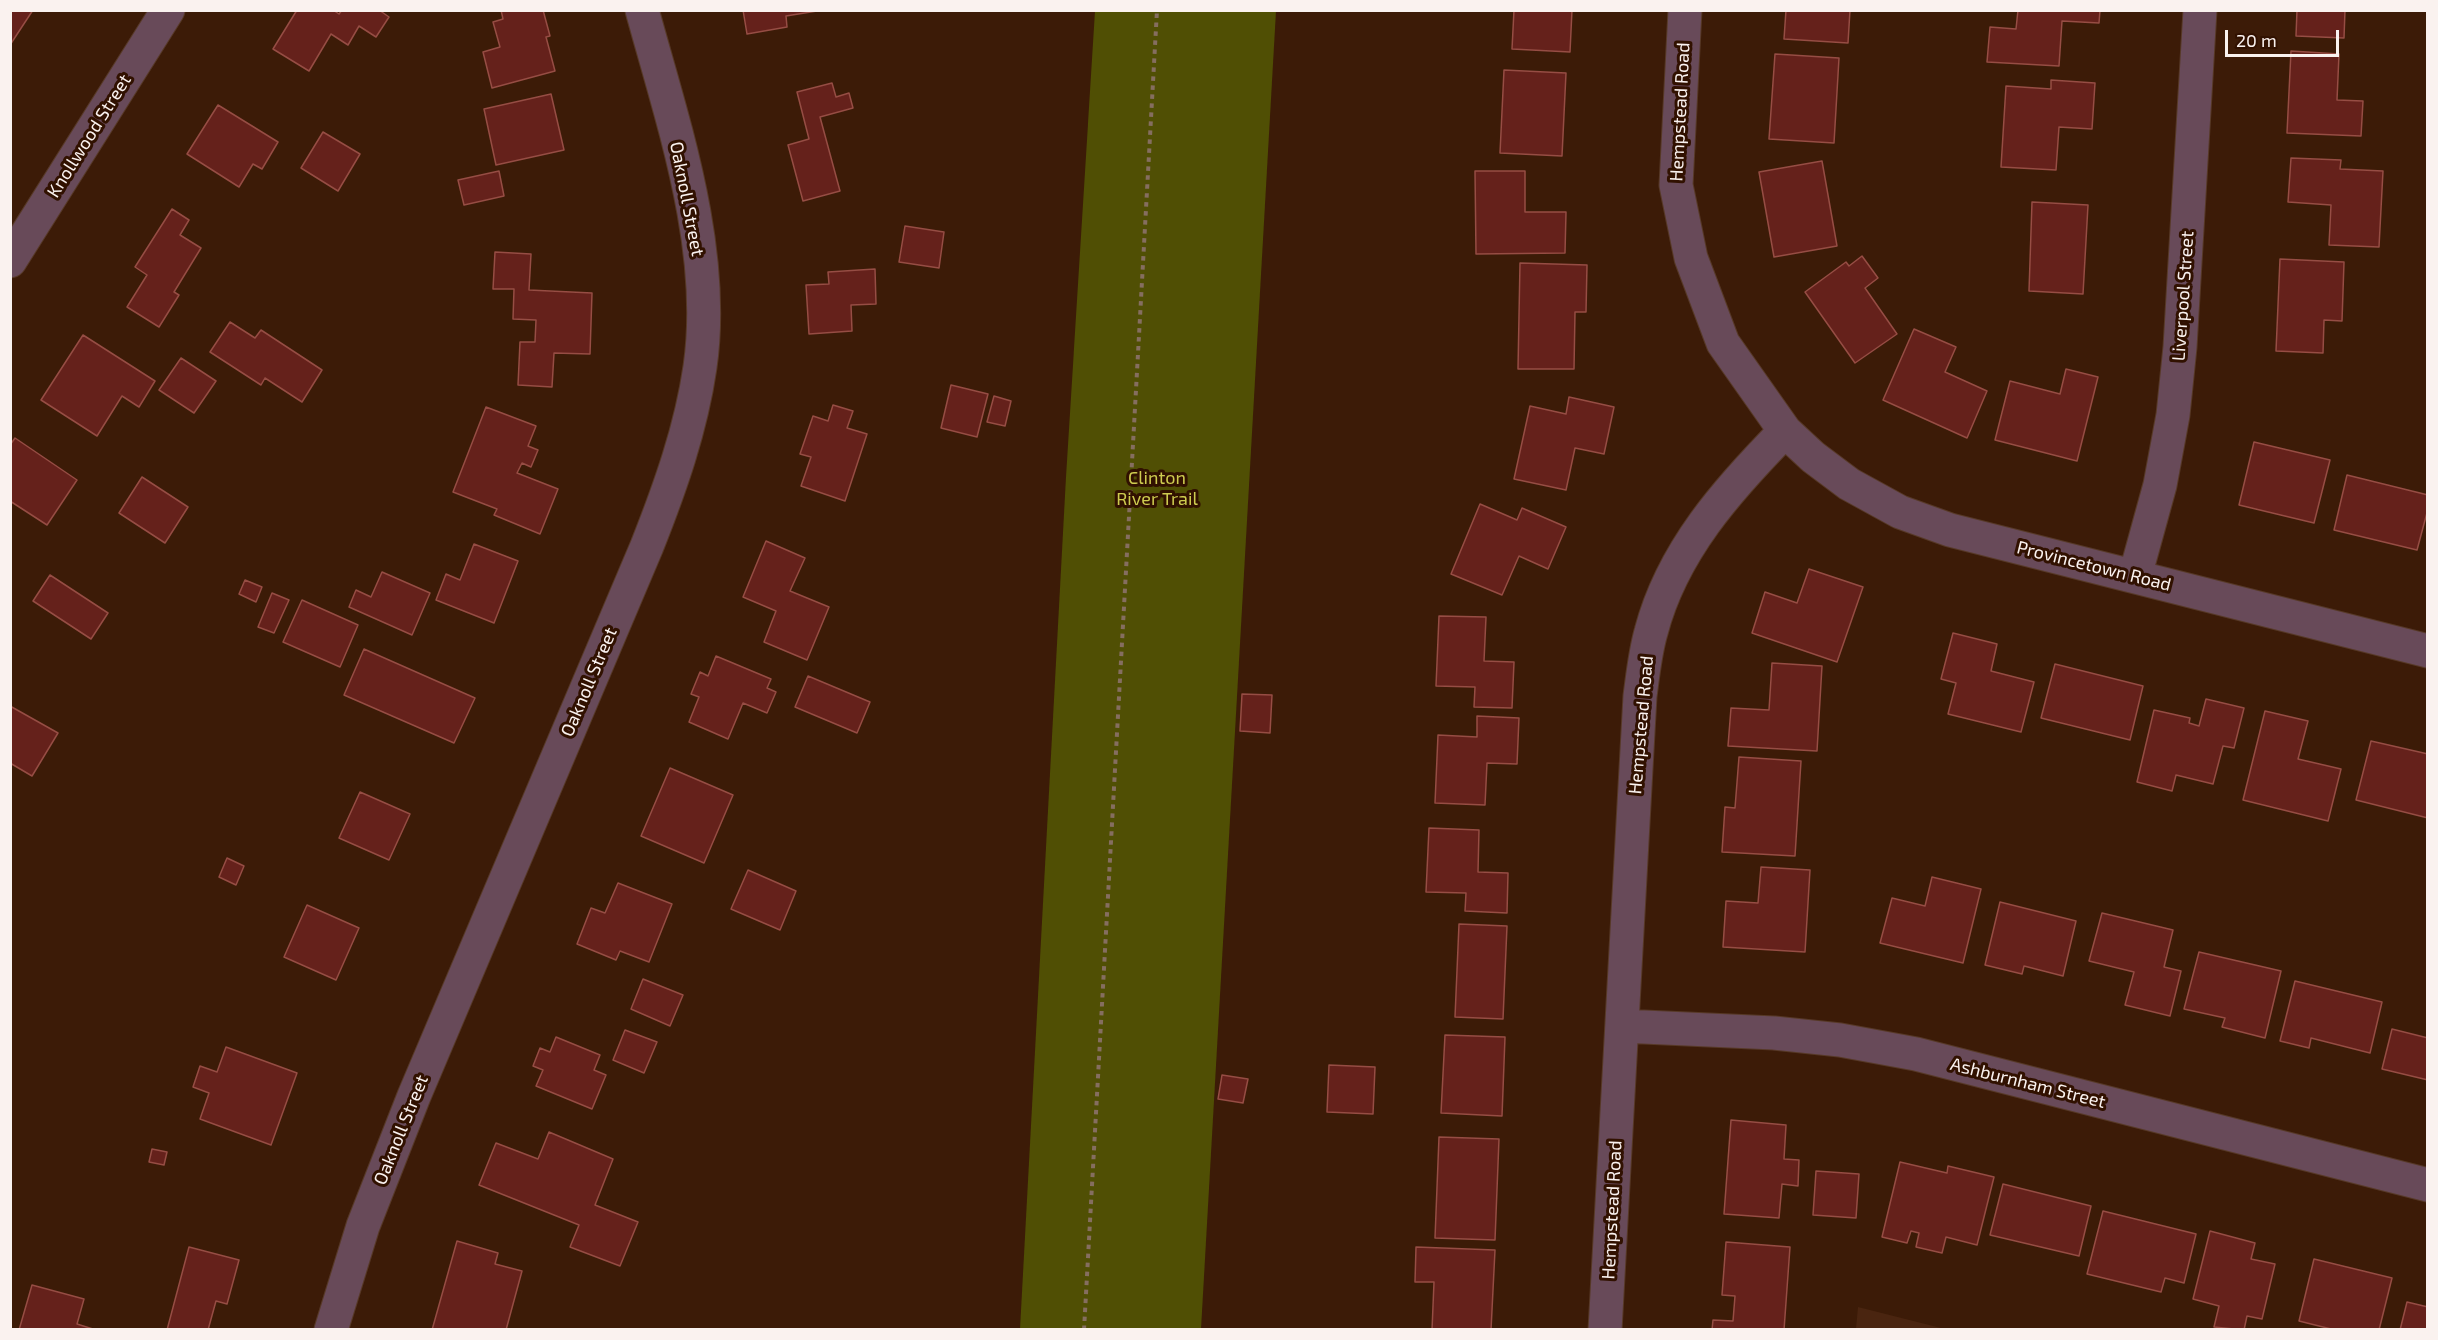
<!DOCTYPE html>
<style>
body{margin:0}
#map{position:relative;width:2438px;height:1340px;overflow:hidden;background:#3c1b07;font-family:"Exo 2",sans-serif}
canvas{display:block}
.frame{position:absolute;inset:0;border:12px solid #faf2ef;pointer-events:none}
.scale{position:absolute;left:2225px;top:30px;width:114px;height:27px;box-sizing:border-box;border:3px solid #faf2ef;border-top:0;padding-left:8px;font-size:18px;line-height:21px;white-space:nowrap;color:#faf2ef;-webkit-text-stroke:4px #311100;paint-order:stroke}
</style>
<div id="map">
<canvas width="2438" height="1340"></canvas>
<div class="frame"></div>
<div class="scale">20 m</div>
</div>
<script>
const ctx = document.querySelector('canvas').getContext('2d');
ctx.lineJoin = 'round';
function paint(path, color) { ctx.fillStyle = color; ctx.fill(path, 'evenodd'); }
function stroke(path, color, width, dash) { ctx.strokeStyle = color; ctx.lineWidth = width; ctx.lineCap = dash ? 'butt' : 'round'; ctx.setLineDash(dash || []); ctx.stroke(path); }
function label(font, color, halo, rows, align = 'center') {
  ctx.font = font + ' "Exo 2",sans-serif'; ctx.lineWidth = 6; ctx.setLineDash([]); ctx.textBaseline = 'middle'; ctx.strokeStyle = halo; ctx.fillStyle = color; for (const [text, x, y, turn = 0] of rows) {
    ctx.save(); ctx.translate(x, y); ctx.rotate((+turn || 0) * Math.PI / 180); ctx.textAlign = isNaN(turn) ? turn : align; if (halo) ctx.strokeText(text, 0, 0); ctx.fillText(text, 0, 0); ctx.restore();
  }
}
paint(new Path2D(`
 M1858 1307 1945 1329H1856Z`), '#4a2510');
paint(new Path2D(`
 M1095 11H1276L1201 1329H1020L1066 477Z`), '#504f04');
const building = new Path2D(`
 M10 10H33L10 45Z
 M297 10H333L339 14 342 10H379L389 17 376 37 359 26 348 45 331 34 309 71 273 49Z
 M501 10H543L550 36 546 37 555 71 492 88 483 52 500 47 493 22 503 19Z
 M743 10H817V11L786 16 787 27 747 34Z
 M1514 10H1572L1570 52 1512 49Z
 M1786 10H1850L1848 43 1784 39Z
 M2018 10H2100L2099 23 2062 21 2059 66 1987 62 1990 27 2016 29Z
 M2297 10H2345L2344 38 2296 36Z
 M2291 51 2339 54 2337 100 2363 101 2361 136 2287 133Z
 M1775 54 1839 58 1834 143 1769 139Z
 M1504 70 1566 73 1562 156 1500 153Z
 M2051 80 2095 83 2092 129 2059 127 2056 170 2001 167 2006 86 2051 89Z
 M832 83 836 97 849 93 853 108 820 117 840 191 803 201 788 145 809 139 797 92Z
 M551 94 564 150 496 165 484 109Z
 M218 105 278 142 262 169 253 164 239 187 187 154Z
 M323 132 360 154 338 191 301 168Z
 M2291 158 2341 160 2340 169 2383 171 2379 247 2329 245 2331 205 2288 202Z
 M1822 161 1837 246 1774 257 1759 172Z
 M499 171 504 196 464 205 458 180Z
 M1475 171H1525V212H1566L1565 253 1476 254Z
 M2032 202 2088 205 2083 294 2029 291Z
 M172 209 189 220 180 235 201 248 174 292 179 295 159 327 127 307 147 275 135 267Z
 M905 226 944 232 939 268 899 262Z
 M495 252 531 254 529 290 592 293 590 354 554 353 552 387 518 385 520 342H535L536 320 513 319 514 289H493Z
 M1862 256 1878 278 1865 288 1897 334 1855 363 1805 292 1846 262 1849 266Z
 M2280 259 2344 262 2342 321 2324 320 2323 353 2276 351Z
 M1520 263 1587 265 1586 312H1575L1574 369H1518Z
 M875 269 876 304 851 305 852 331 809 334 806 285 829 284 828 272Z
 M230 322 255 338 261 330 322 370 302 402 265 378 261 385 210 352Z
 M1914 329 1956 347 1945 372 1987 391 1967 438 1883 400Z
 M83 335 155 381 139 407 122 396 97 436 41 400Z
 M181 358 216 381 194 413 159 390Z
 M2066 369 2098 377 2077 461 1995 440 2010 381 2060 394Z
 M951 385 988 394 977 437 941 428Z
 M994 396 1011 401 1005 426 987 422Z
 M1569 397 1614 407 1604 454 1575 448 1566 490 1514 479 1530 406 1566 414Z
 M833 405 853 411 847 428 867 434 845 501 801 486 811 457 800 454 813 416 828 421Z
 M486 407 536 426 528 446 538 450 531 467 522 463 517 473 558 489 540 534 494 515 497 509 453 492Z
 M15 438 77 480 47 525 10 501V445Z
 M2254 442 2330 460 2314 523 2239 505Z
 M2347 475 2428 495V509L2417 550 2334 530Z
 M142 477 188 507 165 543 119 513Z
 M1480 504 1517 520 1522 508 1566 527 1548 569 1519 556 1502 595 1451 574Z
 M766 541 805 558 790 591 829 607 807 660 764 642 776 611 743 597Z
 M474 544 518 561 494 623 436 600 446 574 460 580Z
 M1809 569 1863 587 1837 662 1752 633 1765 592 1797 603Z
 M382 572 430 593 412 635 349 607 356 590 371 597Z
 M50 575 108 613 91 639 33 601Z
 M245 580 262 587 256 602 239 594Z
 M272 593 289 600 274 633 258 627Z
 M302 600 358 625 340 667 283 642Z
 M1439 616 1486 617 1484 661 1514 662 1512 708 1474 707 1475 687 1436 686Z
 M1953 633 1997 644 1991 671 2034 682 2021 732 1948 714 1956 683 1941 679Z
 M364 649 475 698 454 743 344 695Z
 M716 656 771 679 767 688 776 692 767 713 743 703 728 739 689 722 699 697 691 694 700 672 708 676Z
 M1772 663 1822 666 1817 751 1728 746 1731 708 1769 710Z
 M2055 664 2143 686 2130 740 2041 718Z
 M808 676 870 702 857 733 795 707Z
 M1242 694 1272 695 1270 733 1240 731Z
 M2206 699 2244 708 2234 748 2223 746 2213 784 2176 775 2172 791 2137 782 2154 710 2190 718 2189 723 2199 726Z
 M10 706 58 733 32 776 10 763Z
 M2265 711 2308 721 2298 759 2341 769 2328 821 2243 800Z
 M1477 716 1519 718 1517 764 1487 763 1485 805 1435 803 1438 735 1477 737Z
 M2371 741 2428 754V818L2356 800Z
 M1739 757 1801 761 1795 856 1722 852 1725 807 1735 808Z
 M670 768 733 795 704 863 641 836Z
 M360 792 410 814 389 860 339 838Z
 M1429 828 1479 830 1478 872 1508 873 1507 913 1465 911 1466 893 1426 892Z
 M227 858 244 866 236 885 219 877Z
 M1761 867 1810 870 1805 952 1723 947 1726 901 1758 903Z
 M748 870 796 891 780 930 731 909Z
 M1932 877 1981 889 1963 963 1880 943 1892 898 1925 906Z
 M618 883 672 904 649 962 620 951 616 960 577 944 591 908 605 913Z
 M2000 902 2076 921 2063 976 2024 966 2022 974 1985 965Z
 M307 905 359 928 336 980 284 957Z
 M2102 913 2173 930 2164 967 2181 971 2170 1016 2125 1005 2134 972 2089 961Z
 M1459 924 1507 926 1503 1019 1455 1017Z
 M2199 952 2281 971 2265 1038 2222 1027 2225 1018 2184 1009Z
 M643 979 683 995 670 1026 631 1009Z
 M2295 981 2382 1002 2370 1053 2311 1038 2309 1048 2280 1041Z
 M2392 1029 2428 1038V1080L2382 1069Z
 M625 1030 657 1042 644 1073 613 1060Z
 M1445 1035 1505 1037 1502 1116 1441 1113Z
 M556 1037 600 1055 594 1070 606 1075 592 1109 536 1086 543 1070 533 1066 540 1048 550 1052Z
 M226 1047 297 1073 271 1145 200 1119 209 1093 193 1087 200 1066 217 1072Z
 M1329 1065 1375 1067 1373 1114 1327 1112Z
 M1222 1075 1248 1079 1243 1103 1218 1099Z
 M1731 1120 1786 1125 1784 1159 1799 1160 1798 1186 1782 1184 1779 1218 1724 1214Z
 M549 1132 613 1159 595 1205 638 1222 620 1266 570 1247 579 1225 479 1185 496 1143 538 1159Z
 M1439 1137 1499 1139 1495 1240 1435 1238Z
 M152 1149 167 1152 164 1165 149 1162Z
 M1900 1162 1947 1173 1948 1166 1994 1177 1977 1245 1946 1237 1942 1253 1916 1247 1919 1233 1911 1231 1907 1243 1882 1237Z
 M1816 1171 1859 1174 1856 1218 1813 1215Z
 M2003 1184 2091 1206 2079 1256 1990 1235Z
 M2103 1211 2196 1234 2184 1283 2165 1278 2161 1292 2087 1274Z
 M2210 1231 2255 1243 2251 1259 2275 1264 2262 1319 2247 1316 2244 1330 2214 1327 2219 1306 2193 1299Z
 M457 1241 498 1253 495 1264 522 1271 506 1330H432Z
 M1726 1242 1790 1247 1784 1330H1712L1713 1320 1733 1321 1735 1296 1722 1295Z
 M189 1247 239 1260 227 1304 216 1301 208 1330H167Z
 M1416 1247 1495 1250 1491 1330H1432L1434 1282H1415Z
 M2314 1259 2392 1278 2379 1330H2335L2299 1321Z
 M32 1285 84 1299 77 1324 96 1330H19Z
 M2407 1302 2428 1307V1330H2400Z`);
paint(building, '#65211b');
stroke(building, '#964d44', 1.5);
const street = new Path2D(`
 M1685 10 1676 185 1691 258 1723 343 1785 431 1813 457 1849 484 1900 512 1950 530 2428 651
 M10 261 168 10
 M2135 576 2160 485 2173 415 2180 347 2200 10
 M1622 1026 1774 1033 1840 1040 1916 1054 2428 1185
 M331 1330 363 1226 414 1096 647 546C670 488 691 429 700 367 717 250 673 123 642 10
 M1605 1330 1640 696C1643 674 1645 653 1651 632 1672 551 1728 489 1785 431`);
stroke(street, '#573927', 35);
stroke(new Path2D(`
 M1084 1330 1157 10`), '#856e60', 4, [4.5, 4.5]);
stroke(street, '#684a59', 33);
label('18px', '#faf2ef', '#311100', [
 ["Hempstead Road",1680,112,-87],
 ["Knollwood Street",89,136,-58],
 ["Oaknoll Street",687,199,79],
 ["Liverpool Street",2183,296,-86],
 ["Provincetown Road",2094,566,14],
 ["Oaknoll Street",589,682,-67],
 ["Hempstead Road",1641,725,-85],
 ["Ashburnham Street",2028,1083,14],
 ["Oaknoll Street",401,1130,-68],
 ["Hempstead Road",1612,1210,-87]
]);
label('18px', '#cecc4f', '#311100', [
 ["Clinton",1157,478],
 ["River Trail",1157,499]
]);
</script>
